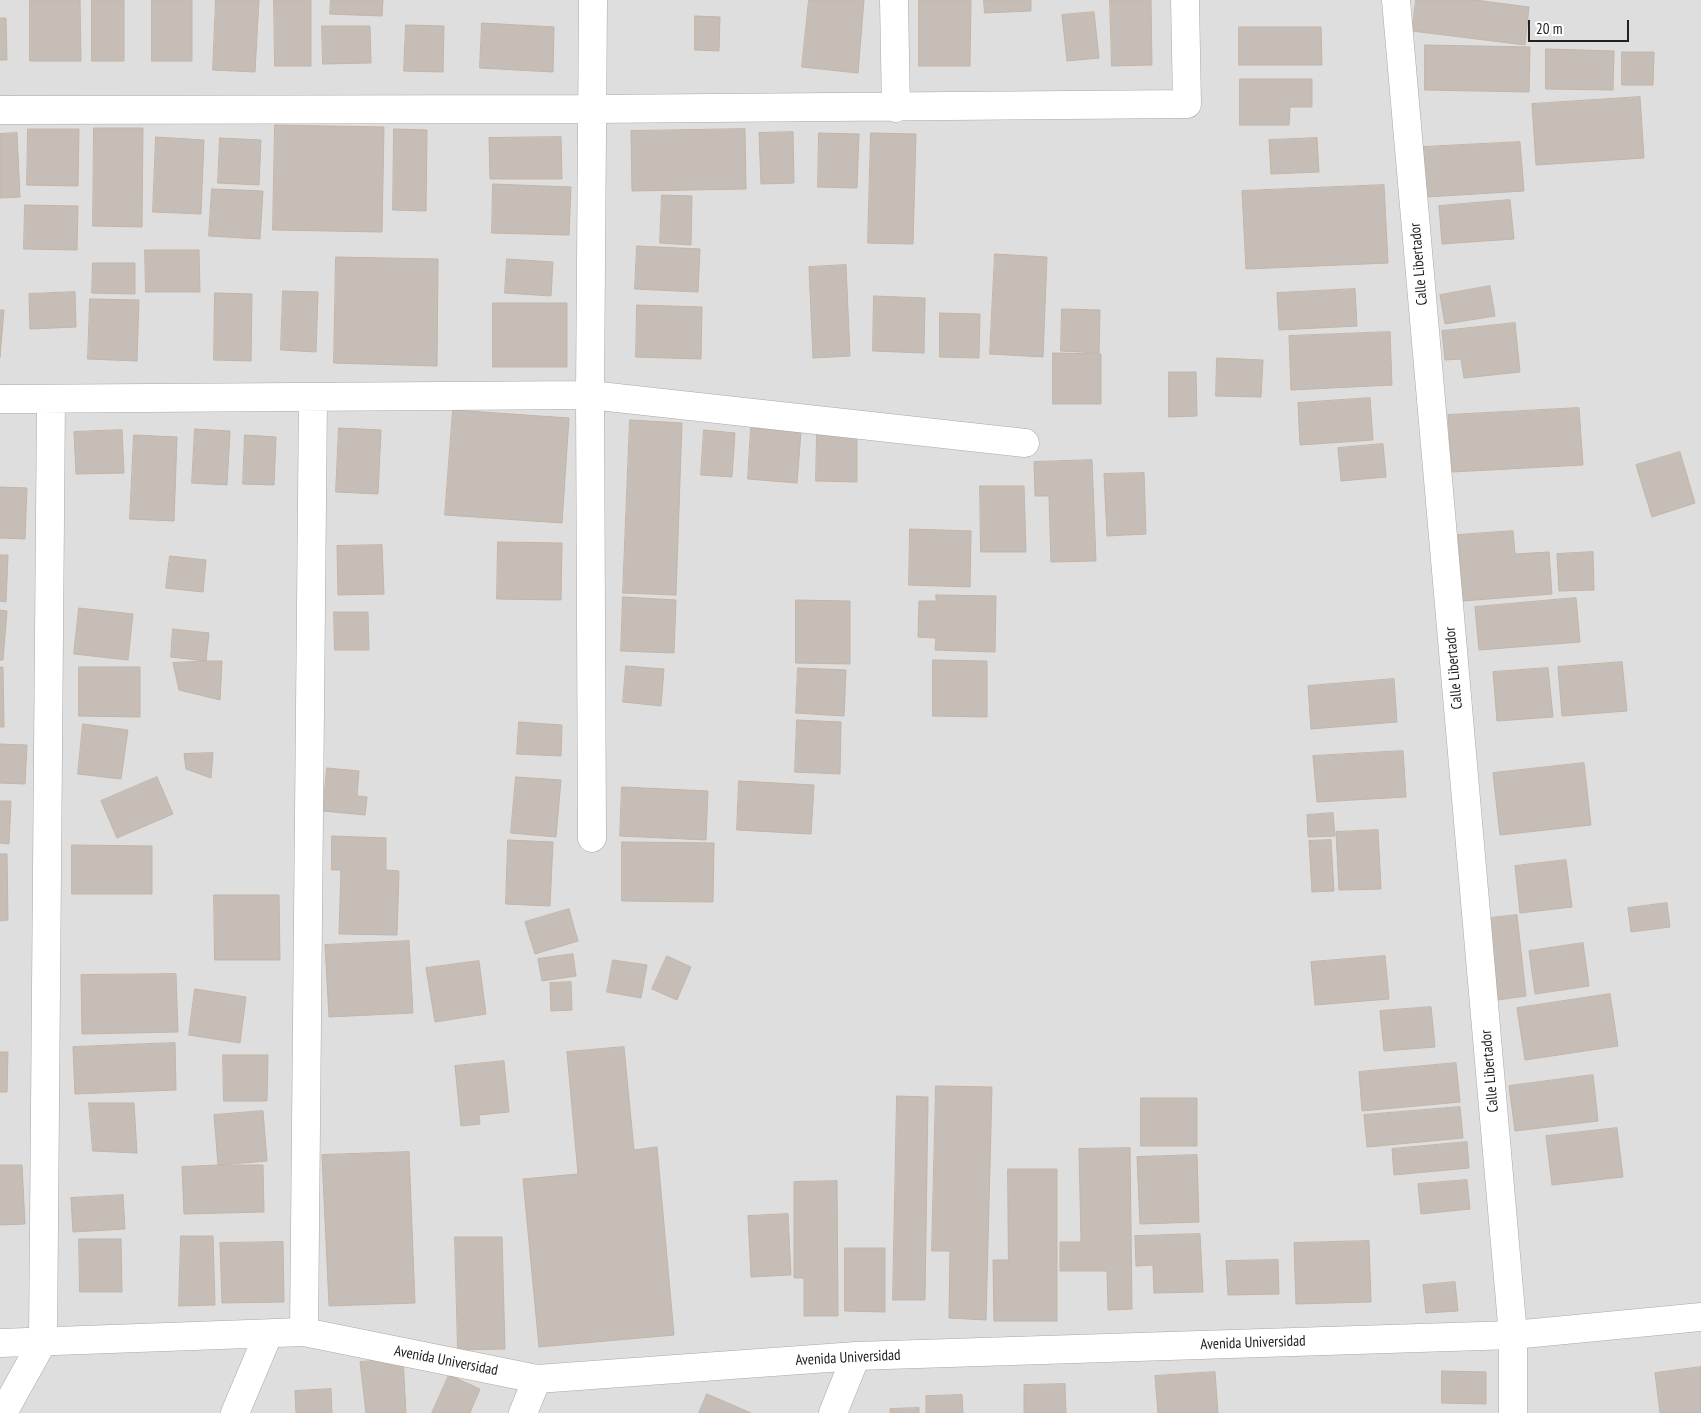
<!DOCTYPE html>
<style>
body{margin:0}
#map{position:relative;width:1701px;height:1413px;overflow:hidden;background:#f1eee7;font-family:"PT Sans Narrow",sans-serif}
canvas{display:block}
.scale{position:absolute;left:1528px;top:20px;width:101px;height:22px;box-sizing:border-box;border:2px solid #212121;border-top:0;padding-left:6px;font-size:15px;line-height:18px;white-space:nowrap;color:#212121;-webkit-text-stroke:4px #fff;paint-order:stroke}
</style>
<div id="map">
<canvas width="1701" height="1413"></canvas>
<div class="scale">20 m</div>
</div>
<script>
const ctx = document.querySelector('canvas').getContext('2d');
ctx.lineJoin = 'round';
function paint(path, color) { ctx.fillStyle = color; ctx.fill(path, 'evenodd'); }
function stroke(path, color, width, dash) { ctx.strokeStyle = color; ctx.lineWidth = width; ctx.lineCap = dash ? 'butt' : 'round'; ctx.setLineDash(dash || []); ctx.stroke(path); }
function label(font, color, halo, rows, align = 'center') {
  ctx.font = font + ' "PT Sans Narrow",sans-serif'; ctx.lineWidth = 4; ctx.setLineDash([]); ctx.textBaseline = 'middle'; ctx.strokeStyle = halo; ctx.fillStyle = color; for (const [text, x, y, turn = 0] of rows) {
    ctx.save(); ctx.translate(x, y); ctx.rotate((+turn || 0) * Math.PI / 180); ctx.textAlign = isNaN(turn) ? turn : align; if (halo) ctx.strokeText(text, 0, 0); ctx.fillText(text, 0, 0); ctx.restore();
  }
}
paint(new Path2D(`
 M0 0H1701V1413H0Z`), '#dfdede');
const building = new Path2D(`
 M30 0H80L81 61H30Z
 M92 0H124V61H92Z
 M152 0H192V61H152Z
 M216 0H259L255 72 213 70Z
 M274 0H311V66H275Z
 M331 0H383L382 16 330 14Z
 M809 0H864L858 73 802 67Z
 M919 0H971L970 66H919Z
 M984 0H1031V11L985 13Z
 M1110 0H1151L1152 65 1112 66Z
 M1416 0H1475L1529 7 1525 45 1412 31Z
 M1094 12 1099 58 1067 61 1062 15Z
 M695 16 720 17 719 51 695 50Z
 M0 18H6L7 60H0Z
 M482 23 554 27 553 72 480 68Z
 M406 25 444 26 443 72 404 71Z
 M322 26H370L371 63 323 64Z
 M1239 27H1321L1322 65H1239Z
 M1425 45 1530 47 1529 92 1425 90Z
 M1546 49 1614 51 1613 90 1546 89Z
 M1622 52H1654L1653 85H1622Z
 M1240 79H1312V107H1290L1289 125H1240Z
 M1640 97 1644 158 1536 165 1532 104Z
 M275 125 384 127 382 232 273 230Z
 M94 128H143L142 227 93 226Z
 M28 129H79L78 186 27 185Z
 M394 129 427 130 426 211 393 210Z
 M745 129 746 189 632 191 631 131Z
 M793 132 794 183 761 184 759 133Z
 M17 133 20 197 0 198V134Z
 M819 133 859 134 857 188 818 187Z
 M871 133 916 134 913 244 868 243Z
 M156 137 204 140 201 214 153 212Z
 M561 137 562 179H490L489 138Z
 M220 138 261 140 259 185 218 183Z
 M1317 138 1319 172 1271 174 1269 140Z
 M1520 142 1524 191 1427 197 1423 147Z
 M493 184 571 187 569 235 492 233Z
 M1384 185 1388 263 1246 269 1242 191Z
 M212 189 263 191 260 239 209 236Z
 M662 195 692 196 691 245 660 243Z
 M1510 200 1514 239 1442 244 1439 206Z
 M25 205 78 206 77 250 24 249Z
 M637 246 700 249 698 292 635 289Z
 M145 250H199L200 292H146Z
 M995 254 1047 257 1043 357 990 354Z
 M336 257 438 259 437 366 334 363Z
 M507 259 553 262 551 296 505 293Z
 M93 263H135V294L92 293Z
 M846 265 850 356 813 358 809 267Z
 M1490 286 1495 316 1445 324 1440 295Z
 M1355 289 1357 326 1279 330 1277 293Z
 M283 291 318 292 316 352 281 350Z
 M75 292 76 327 30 329 29 294Z
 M215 293 252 294 251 361 214 360Z
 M874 296 925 298 924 353 873 351Z
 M90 299 139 300 137 361 88 359Z
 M493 303H567V367H493Z
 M637 305 702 307 701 359 636 357Z
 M1062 309 1100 310 1099 353 1061 351Z
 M0 310H4L0 357Z
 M940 313 980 314 979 358 940 357Z
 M1515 323 1520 372 1464 378 1461 359 1445 360 1442 331Z
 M1390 332 1392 385 1291 390 1289 336Z
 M1053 353 1101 354V404H1053Z
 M1217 358 1263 360 1261 397 1216 396Z
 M1169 372H1196L1197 416 1169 417Z
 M1370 398 1373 440 1300 445 1298 403Z
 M1579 408 1583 465 1452 472 1448 415Z
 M453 410 569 418 562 523 445 515Z
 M630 420 682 423 676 595 623 593Z
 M339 428 381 430 378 494 336 492Z
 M751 428 801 432 797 483 748 479Z
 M195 429 230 431 227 485 192 483Z
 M122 430 124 473 76 474 74 432Z
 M704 430 735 433 732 477 701 475Z
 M817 432H857V482L816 481Z
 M134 435 177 437 174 521 130 519Z
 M245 435 276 437 274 485 243 484Z
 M1383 444 1386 477 1341 481 1338 448Z
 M1680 452 1695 503 1652 517 1636 465Z
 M1092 460 1096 561 1051 562 1049 496H1035L1034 462Z
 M1144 473 1146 534 1107 536 1104 474Z
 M980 486H1024L1026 552H981Z
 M0 487 27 488 25 539 0 538Z
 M910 529 971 531 970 587 909 585Z
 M1513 531 1515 554 1549 552 1552 594 1463 601 1458 535Z
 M498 542 562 543 561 600 497 599Z
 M382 545 384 594 338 595 337 546Z
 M1593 552 1594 590 1559 591 1557 554Z
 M0 555H8L6 602 0 601Z
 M170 556 206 560 203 592 166 588Z
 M936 595 996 596 995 652 935 650 936 638 918 637 919 601H936Z
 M623 597 676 600 674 653 621 651Z
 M1576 598 1580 642 1479 650 1475 607Z
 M796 600 850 601V664L796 663Z
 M79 608 133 614 128 660 74 654Z
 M0 610 7 611 3 660H0Z
 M334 612H368L369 650H335Z
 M173 629 209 633 206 661 171 657Z
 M933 660 987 661V717L933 716Z
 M206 661H222L220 700 179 690 173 663Z
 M1622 662 1627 711 1562 716 1558 667Z
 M626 666 664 669 661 706 623 702Z
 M0 667H3L4 727H0Z
 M79 667H140V717L79 716Z
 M798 668 846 670 844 716 796 713Z
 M1548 668 1553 717 1497 721 1493 672Z
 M1394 679 1397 722 1311 729 1308 686Z
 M797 720 841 722 840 774 795 772Z
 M519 722 562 725 561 756 517 754Z
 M83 724 128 730 121 779 78 774Z
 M0 744 27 745 25 784 0 783Z
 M1403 751 1406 797 1317 802 1313 756Z
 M213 753 211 778 186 769 184 754Z
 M1584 763 1591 825 1500 835 1493 773Z
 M327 768 359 771 357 796 367 797 365 815 323 811Z
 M157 777 173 814 117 838 101 801Z
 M516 777 561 780 556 837 511 833Z
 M739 781 814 785 811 834 737 830Z
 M622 787 708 791 706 840 620 836Z
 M0 801H11L9 844 0 843Z
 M1333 813 1335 836 1308 837 1307 815Z
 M1378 830 1381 889 1339 890 1336 832Z
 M332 836 386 838V870L399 871 397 935 339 934 341 870H332Z
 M508 840 553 842 550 906 506 904Z
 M1331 840 1334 891 1312 892 1309 841Z
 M622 842 714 843 713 902 622 901Z
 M72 845 152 846V894H72Z
 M0 854H7L8 920 0 921Z
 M1566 860 1572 907 1520 913 1515 866Z
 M214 895H279L280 960H215Z
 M1667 903 1670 927 1631 932 1628 908Z
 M569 909 578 941 535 954 525 922Z
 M1517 915 1526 996 1498 1000 1490 918Z
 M409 941 413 1013 329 1017 325 945Z
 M1583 943 1589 986 1535 994 1529 951Z
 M573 954 576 976 542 981 538 959Z
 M667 956 691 967 677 1000 652 989Z
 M1385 956 1389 999 1315 1005 1311 962Z
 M613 960 647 965 641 998 607 992Z
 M479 961 486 1014 435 1022 426 968Z
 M176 974 178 1032 82 1034 81 975Z
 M571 982 572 1010 551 1011 550 983Z
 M195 989 246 997 240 1043 189 1035Z
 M1610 994 1618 1046 1525 1060 1517 1008Z
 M1431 1007 1435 1047 1384 1051 1380 1011Z
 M175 1043 176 1090 75 1094 73 1047Z
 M624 1047 634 1150 657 1147 674 1335 539 1347 523 1179 578 1174 567 1052Z
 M0 1052H8L7 1092H0Z
 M223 1055H268L267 1101H224Z
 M504 1061 509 1112 479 1115 480 1124 461 1126 455 1066Z
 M1456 1063 1460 1102 1362 1111 1359 1072Z
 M1593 1075 1598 1121 1515 1131 1509 1086Z
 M936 1086 992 1087 986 1320 949 1318 950 1251H932Z
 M897 1096 928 1097 925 1300H893Z
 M1141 1098H1197V1146H1141Z
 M89 1103H134L137 1153 93 1151Z
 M1460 1107 1463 1138 1367 1147 1364 1115Z
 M263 1111 267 1161 218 1165 214 1115Z
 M1617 1128 1623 1177 1552 1185 1546 1136Z
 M1467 1142 1469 1168 1394 1175 1392 1149Z
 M1130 1148 1132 1309 1108 1310 1107 1271H1060V1242H1081L1079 1149Z
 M409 1152 415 1303 329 1306 322 1155Z
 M1197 1155 1199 1222 1140 1224 1137 1157Z
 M0 1165H22L25 1224 0 1225Z
 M218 1165H263L264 1212 184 1214 182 1167Z
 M1008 1169H1057V1321H994L993 1260H1008Z
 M1467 1180 1470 1209 1421 1214 1418 1184Z
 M837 1181 838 1316H804V1278H794V1182Z
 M123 1195 125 1229 73 1232 71 1198Z
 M788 1214 791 1275 751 1277 748 1216Z
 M1200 1234 1203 1292 1154 1293 1153 1265 1136 1266 1135 1236Z
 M181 1236H213L215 1305 179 1306Z
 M455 1237H502L505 1349 458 1350Z
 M79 1239H121L122 1292H80Z
 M1369 1241 1371 1302 1296 1304 1294 1243Z
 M283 1242 284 1302 222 1303 220 1243Z
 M845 1248H885V1312L845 1311Z
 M1278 1260 1279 1294 1228 1295 1226 1261Z
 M1455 1282 1458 1311 1426 1313 1423 1285Z
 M403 1358 406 1413H366L360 1362Z
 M1701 1367V1413H1660L1655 1373Z
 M1442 1371 1486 1372V1404L1442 1403Z
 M1215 1372 1218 1413H1158L1155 1376Z
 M449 1375 480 1389 470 1413H432Z
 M1065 1384 1066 1413H1024V1385Z
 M331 1389 332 1413H296L295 1391Z
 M707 1394 751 1413H699Z
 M962 1395 963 1413H926V1396Z
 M919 1408V1413H890V1409Z`);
paint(building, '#c6beb6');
stroke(building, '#c3b5a9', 1);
const minor = new Path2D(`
 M894 0 896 108
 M1396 0 1513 1335V1413
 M0 110 593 109 1187 104 1185 0
 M0 399 590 395 1025 443
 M592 838 590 395 593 0
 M304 1332 313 397
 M0 1343 304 1332 537 1379 856 1356 1513 1335 1701 1317
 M3 1413 43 1341 51 399
 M235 1413 268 1335
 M523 1413 537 1379
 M833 1413 856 1356`);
stroke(minor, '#a8a8a8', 29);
stroke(minor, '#fff', 28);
label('15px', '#212121', '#fff', [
 ["Calle Libertador",1419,264,-95],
 ["Calle Libertador",1454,668,-95],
 ["Calle Libertador",1490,1071,-95],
 ["Avenida Universidad",1253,1343,-2],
 ["Avenida Universidad",848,1358,-3],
 ["Avenida Universidad",446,1361,11]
]);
</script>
